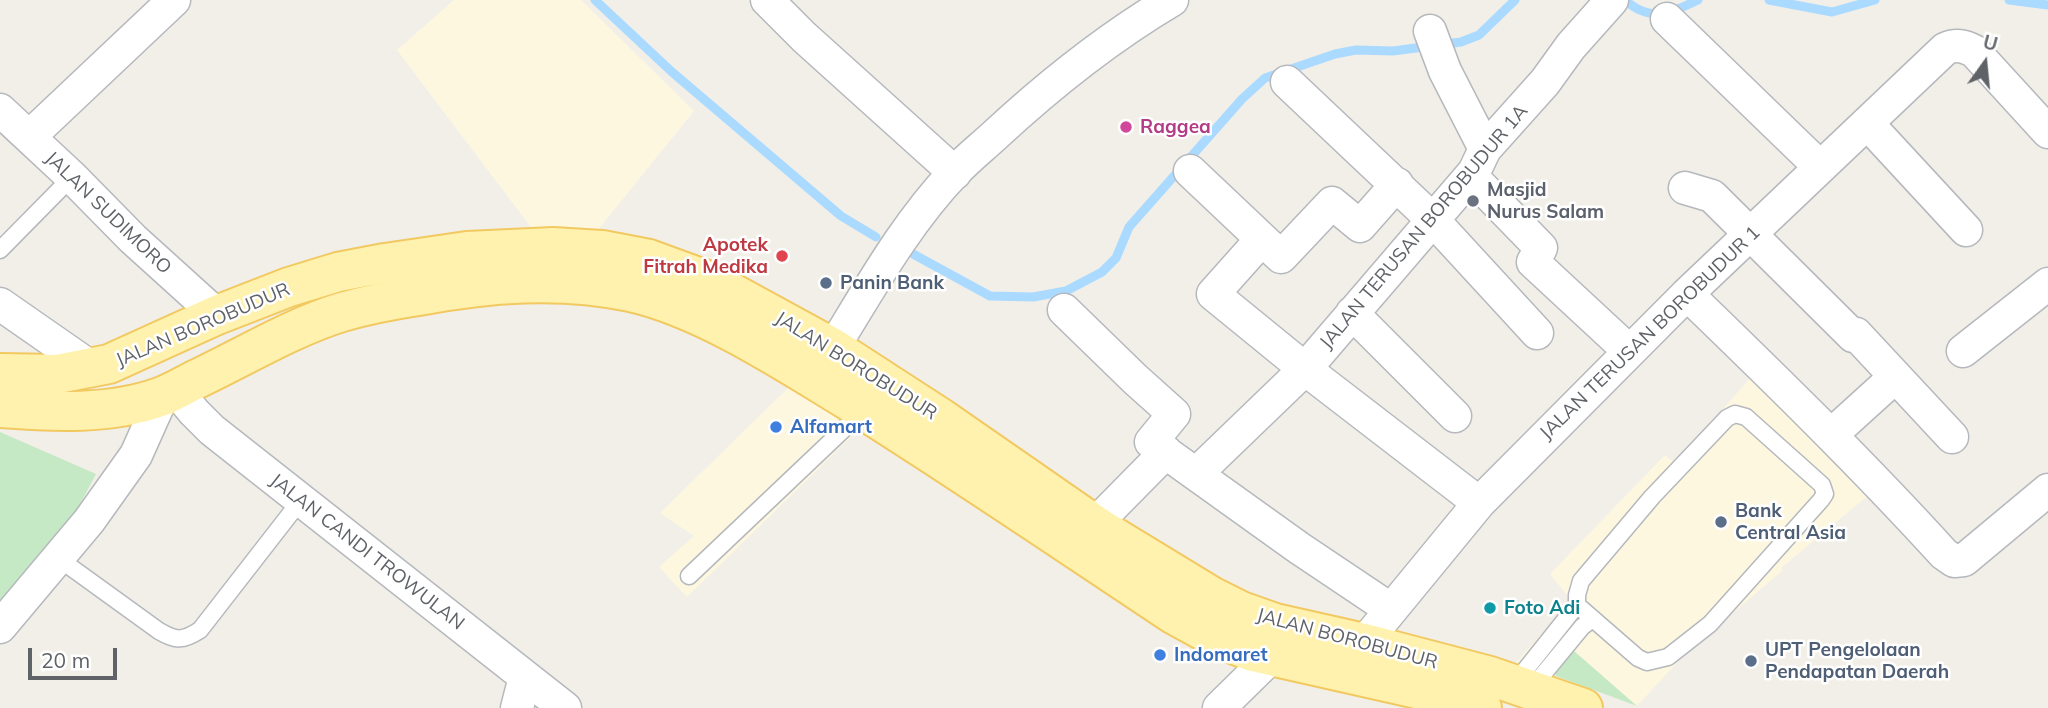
<!DOCTYPE html>
<style>
body{margin:0}
#map{position:relative;width:2048px;height:708px;overflow:hidden;background:#f1efe8;font-family:Mulish,sans-serif}
canvas{display:block}
.north{position:absolute;left:1950px;top:28px;width:70px;height:70px;-webkit-text-stroke:5px #fff;paint-order:stroke;rotate:15deg;font-size:19px;font-weight:700;line-height:28px;text-align:center;color:#5f6368}
.north::after{content:'';display:block;margin:auto;width:24px;height:32px;background:#5f6368;clip-path:polygon(50% 0,100% 100%,50% 72%,0 100%)}
.scale{position:absolute;left:28px;top:648px;width:89px;height:32px;box-sizing:border-box;border:4px solid #5f6368;border-top:0;padding-left:9px;font-size:21px;line-height:24px;white-space:nowrap;color:#5f6368;-webkit-text-stroke:5px #fff;paint-order:stroke}
</style>
<div id="map">
<canvas width="2048" height="708"></canvas>
<div class="north">U</div>
<div class="scale">20 m</div>
</div>
<script>
const ctx = document.querySelector('canvas').getContext('2d');
ctx.lineJoin = 'round';
function paint(path, color) { ctx.fillStyle = color; ctx.fill(path, 'evenodd'); }
function stroke(path, color, width, dash) { ctx.strokeStyle = color; ctx.lineWidth = width; ctx.lineCap = dash ? 'butt' : 'round'; ctx.setLineDash(dash || []); ctx.stroke(path); }
function label(font, color, halo, rows, align = 'center') {
  ctx.font = font + ' Mulish,sans-serif'; ctx.lineWidth = 5; ctx.setLineDash([]); ctx.textBaseline = 'middle'; ctx.strokeStyle = halo; ctx.fillStyle = color; for (const [text, x, y, turn = 0] of rows) {
    ctx.save(); ctx.translate(x, y); ctx.rotate((+turn || 0) * Math.PI / 180); ctx.textAlign = isNaN(turn) ? turn : align; if (halo) ctx.strokeText(text, 0, 0); ctx.fillText(text, 0, 0); ctx.restore();
  }
}
paint(new Path2D(`
 M454 0H581L694 111 597 231 533 230 397 50Z
 M1757 370 1877 488 1781 568 1783 570 1687 652 1637 706 1554 675 1515 664 1571 600 1550 574 1665 455 1675 464Z
 M790 386 859 429 687 597 659 567 694 536 660 513Z`), '#fef7e0');
paint(new Path2D(`
 M0 432 96 474 79 506 56 541 4 604 0 599Z
 M1574 651 1637 706 1556 676 1555 670Z`), '#c5e8c5');
stroke(new Path2D(`
 M595 0 672 72 841 216 876 237
 M1625 0C1650 23 1671 13 1698 0
 M1769 0 1832 12 1875 0
 M2009 0 2048 5
 M913 254 990 296 1033 297 1066 291 1102 272 1116 258 1129 227 1242 99 1265 78 1335 54 1356 50 1393 51 1461 42 1479 35 1515 0`), '#aadaff', 9);
const service = new Path2D(`
 M0 250 72 177
 M58 558 159 631C176 641 183 641 200 630L301 500
 M689 576 864 410
 M1514 684 1577 605V595L1581 581 1652 497 1727 418 1735 414 1746 417 1822 485 1825 494 1821 500 1710 624 1668 657 1647 662 1638 658 1577 605
 M1531 689 1582 627 1592 619`);
const minor = new Path2D(`
 M767 0 804 37 955 173
 M1667 19 1820 167
 M1430 31 1445 71 1485 149
 M1287 82 1433 220 1537 333
 M0 110 72 177 133 239 217 315
 M1867 123 1966 230
 M29 137 174 0
 M1190 171 1281 257 1332 203 1360 226 1397 184
 M1471 176 1541 248 1533 262 1629 351
 M1685 188 1712 196 1853 336 1856 334 1952 437
 M1262 239 1213 294 1305 369 1479 503
 M1687 294C1775 379 1862 464 1944 554L1954 561 1964 560 2048 490
 M0 304 92 368
 M1064 310 1135 379 1174 414 1151 442 1299 548 1390 609
 M1352 313 1455 416
 M833 348C870 288 906 223 955 172 967 159 981 148 994 136 1049 85 1108 38 1172 0
 M1963 351 2048 284
 M175 389 194 412 212 430 565 708
 M1831 435 1895 377
 M1196 474 1305 369 1474 172 1485 149 1545 82 1571 46 1612 0
 M1095 524 1166 452
 M0 627 89 521 136 455 162 397
 M1364 643 1479 503 1687 294 1945 49C1956 44 1964 46 1974 51L2048 132
 M517 708 525 677
 M1219 708 1271 657`);
const primary = new Path2D(`
 M0 373 57 374 109 364 217 315 289 287 338 272 385 263 467 251 553 247 602 250 649 259 712 282 833 348 941 418 1101 529 1211 596 1241 611 1275 623 1364 643 1490 676 1583 708
 M0 408C53 412 110 415 160 397 174 392 188 383 201 377 247 355 293 327 342 312 366 305 392 300 418 296 488 283 559 277 630 292 703 308 785 362 849 401 959 470 1066 543 1173 614L1215 637 1253 652 1417 689 1482 708`);
stroke(service, '#b5b8bc', 19);
stroke(minor, '#b5b8bc', 35);
stroke(primary, '#f2c960', 42);
stroke(service, '#fff', 16);
stroke(minor, '#fff', 32);
stroke(primary, '#fff2af', 38);
for (const [x, y, r, color] of [
 [1126,127,7,"#d1479c"],
 [1473,201,7,"#6b7280"],
 [782,256,7,"#e0444e"],
 [826,283,7,"#5c6f8a"],
 [776,427,7,"#3f7fe0"],
 [1721,522,7,"#5c6f8a"],
 [1490,608,7,"#0f9aa8"],
 [1160,655,7,"#3f7fe0"],
 [1751,661,7,"#5c6f8a"]
]) { const dot = new Path2D(); dot.arc(x, y, r, 0, 2 * Math.PI); ctx.fillStyle = color; ctx.fill(dot); stroke(dot, '#fff', 2.5); }
label('bold 19px', '#b23c85', '#fff', [
 ["Raggea",1140,127]
], 'left');
label('bold 19px', '#5b616d', '#fff', [
 ["Masjid",1487,190],
 ["Nurus Salam",1487,212]
], 'left');
label('19px', '#5f6368', '#fff', [
 ["JALAN SUDIMORO",108,213,44],
 ["JALAN TERUSAN BOROBUDUR 1A",1424,227,-50],
 ["JALAN BOROBUDUR",203,325,-23],
 ["JALAN TERUSAN BOROBUDUR 1",1650,333,-44],
 ["JALAN BOROBUDUR",856,366,32],
 ["JALAN CANDI TROWULAN",367,552,38],
 ["JALAN BOROBUDUR",1347,639,15]
]);
label('bold 19px', '#be3a42', '#fff', [
 ["Apotek",768,245],
 ["Fitrah Medika",768,267]
], 'right');
label('bold 19px', '#4e5e75', '#fff', [
 ["Panin Bank",840,283],
 ["Bank",1735,511],
 ["Central Asia",1735,533],
 ["UPT Pengelolaan",1765,650],
 ["Pendapatan Daerah",1765,672]
], 'left');
label('bold 19px', '#366cbe', '#fff', [
 ["Alfamart",790,427],
 ["Indomaret",1174,655]
], 'left');
label('bold 19px', '#0d838f', '#fff', [
 ["Foto Adi",1504,608]
], 'left');
</script>
